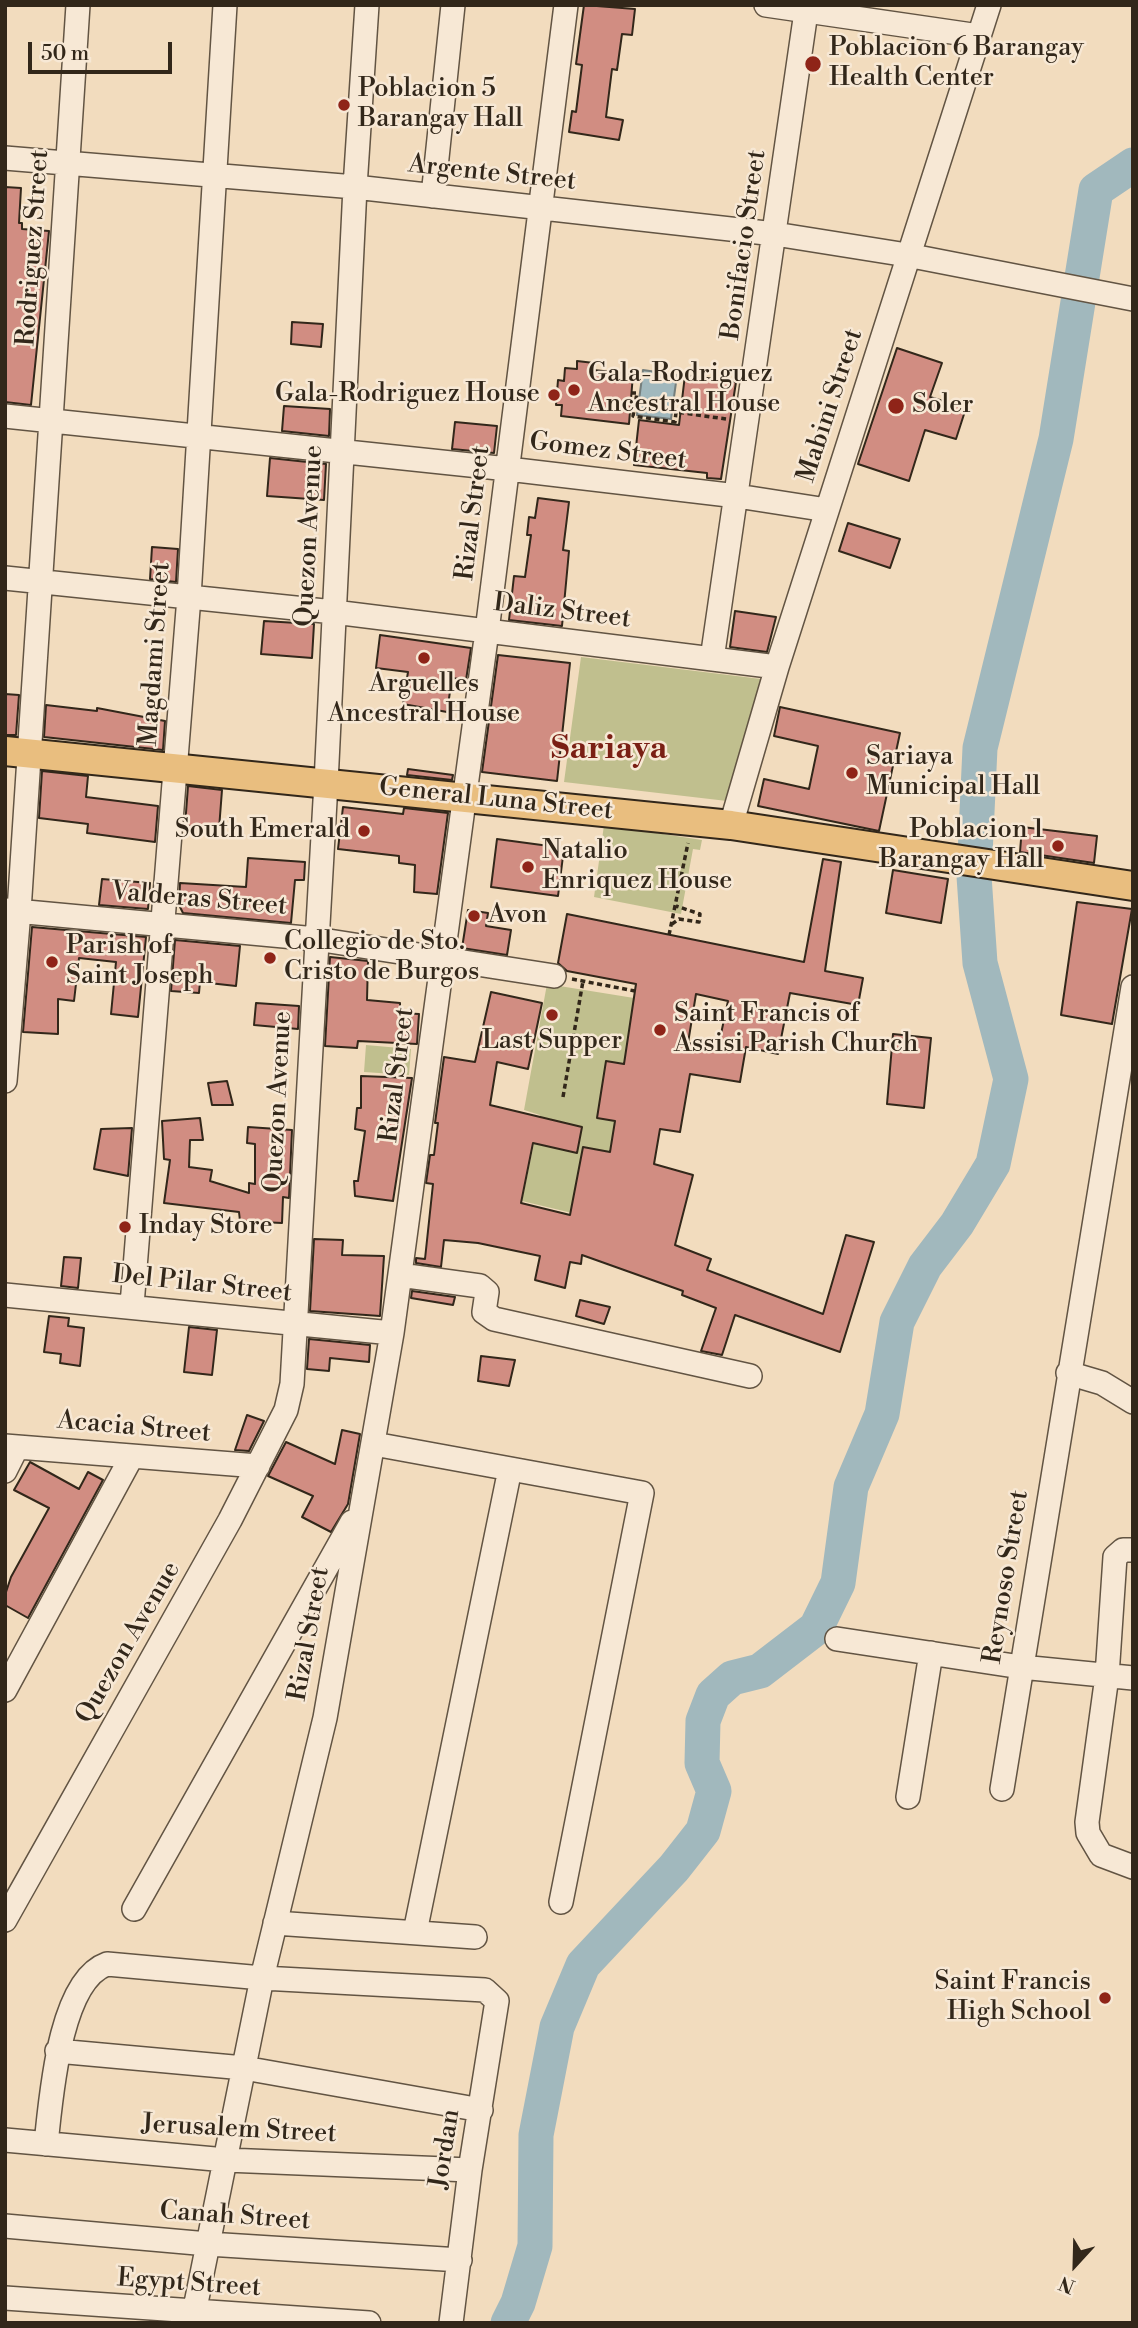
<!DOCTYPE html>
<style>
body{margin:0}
#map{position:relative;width:1138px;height:2328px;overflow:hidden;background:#f2dcbe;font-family:"Libre Bodoni",serif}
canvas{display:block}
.frame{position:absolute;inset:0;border:7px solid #32271a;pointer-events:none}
.north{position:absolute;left:1040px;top:2230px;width:70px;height:70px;-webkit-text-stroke:5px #f7e8d5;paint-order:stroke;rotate:202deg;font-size:19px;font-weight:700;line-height:28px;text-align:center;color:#32271a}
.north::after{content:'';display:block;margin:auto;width:24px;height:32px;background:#32271a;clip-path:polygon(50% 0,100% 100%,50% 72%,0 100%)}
.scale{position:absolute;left:28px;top:42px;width:144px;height:32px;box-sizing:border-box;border:4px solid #32271a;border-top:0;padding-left:9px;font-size:21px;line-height:24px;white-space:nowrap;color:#32271a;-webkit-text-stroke:5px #f7e8d5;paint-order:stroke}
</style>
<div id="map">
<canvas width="1138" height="2328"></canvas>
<div class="frame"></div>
<div class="north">N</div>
<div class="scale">50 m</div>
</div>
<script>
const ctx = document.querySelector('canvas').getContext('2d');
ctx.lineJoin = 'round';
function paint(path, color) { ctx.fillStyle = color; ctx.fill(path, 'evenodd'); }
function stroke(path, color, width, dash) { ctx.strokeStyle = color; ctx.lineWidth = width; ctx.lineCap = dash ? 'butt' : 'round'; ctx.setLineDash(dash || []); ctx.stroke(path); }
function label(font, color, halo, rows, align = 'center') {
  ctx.font = font + ' "Libre Bodoni",serif'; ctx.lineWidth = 5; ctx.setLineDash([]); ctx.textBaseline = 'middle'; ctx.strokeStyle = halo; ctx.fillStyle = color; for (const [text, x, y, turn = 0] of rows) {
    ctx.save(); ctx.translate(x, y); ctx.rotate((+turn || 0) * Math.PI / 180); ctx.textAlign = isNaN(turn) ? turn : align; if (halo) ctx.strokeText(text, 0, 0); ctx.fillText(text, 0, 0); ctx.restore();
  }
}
paint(new Path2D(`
 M581 657 761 679 727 801 564 782Z
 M604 825 702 840 700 850 693 849 681 914 594 897Z
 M547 984 634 998 624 1064 606 1061 597 1118 615 1121 597 1219 522 1201 540 1115 524 1110Z
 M366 1045 411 1049 409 1075 364 1072Z`), '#c0bf8e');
const water = new Path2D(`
 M643 370 677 375 671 419 637 415Z`);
paint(water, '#a1b8bd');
stroke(water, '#757e7c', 2);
stroke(new Path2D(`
 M508 2323 518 2303 535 2246 536 2135 557 2027 583 1965 674 1868 703 1831 714 1791 702 1763 703 1721 713 1695 732 1678 760 1671 816 1628 838 1583 851 1487 882 1414 897 1322 925 1266 957 1224 993 1164 1011 1079 980 963 974 876 980 748 1056 439 1096 190 1133 165`), '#a1b8bd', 35);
const building = new Path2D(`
 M584 5 635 9 632 35 622 34 617 70 612 69 606 117 623 120 619 140 569 132 572 111 576 112 582 65 576 64Z
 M5 187 21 188 19 223H22V229L49 231 31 405 5 402Z
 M292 322 323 324 321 347 291 344Z
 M897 348 942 363 930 397 966 408 956 439 925 430 909 481 858 464Z
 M577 361 594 363 593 370 633 374 629 424 561 416 562 405H556L558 380 564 381 565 368 577 369Z
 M685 375 736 382 721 479 707 478V473L634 465 639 420 679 425Z
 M284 406 330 409 329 436 282 431Z
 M455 422 497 426 494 453 452 449Z
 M270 458 326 464 324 500 267 496Z
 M538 498 569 502 563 550 569 551 562 626 509 620 514 576 525 577 531 535H527L529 517 535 518Z
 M848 523 900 539 890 568 839 551Z
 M152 547 178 549 176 582 150 579Z
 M735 611 776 617 767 652 730 647Z
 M264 621 314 624 312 658 261 654Z
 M380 635 471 648 466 680 452 678 447 712 403 704 408 672 376 668Z
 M498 655 570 663 557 781 482 772Z
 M5 694 19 695 16 735H5Z
 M46 705 97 711V708L165 721 163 750 44 737Z
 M780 707 900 733 879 831 758 806 764 779 809 789 818 746 774 736Z
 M408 769 453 775 452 780 407 775Z
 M42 771 88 776 86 797 158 806 155 842 87 833 88 824 39 818Z
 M188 786 222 790 219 829 185 826Z
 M343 807 403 814 404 808 448 813 437 894 414 892 415 865 399 863V856L338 849Z
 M1022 827 1097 836 1094 863 1020 852Z
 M497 839 564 848 558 896 491 887Z
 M248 858 305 862 304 880H295L291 923 183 913 179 905 180 883 246 887Z
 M823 859 841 862 825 971 863 978 858 1005 790 993 778 1054 746 1047 740 1082 690 1074 680 1132 660 1129 654 1164 693 1175 675 1245 711 1259 707 1270 823 1314 846 1235 874 1242 840 1352 735 1315 722 1355 701 1351 716 1308 682 1295 683 1291 582 1255 581 1264 570 1262 565 1288 535 1280 540 1256 478 1243 444 1240 441 1267 416 1263V1258L425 1259 433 1184 426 1183 430 1155H434L438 1123H435L444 1057 475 1062 491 992 542 1003 528 1069 497 1062 490 1105 582 1127 577 1153 533 1143 521 1203 570 1215 583 1147 610 1152 615 1121 597 1118 606 1061 624 1064 636 984 567 971 558 963 567 914 804 962ZM696 994 728 1001 718 1048 688 1043Z
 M893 870 948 879 941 923 886 913Z
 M102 879 150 883 148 909 99 905Z
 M1077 902 1132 909 1112 1024 1061 1015Z
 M468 910 488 913 486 926 511 930 507 955 462 948Z
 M32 927 146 937 138 1017 111 1014 116 962 79 958 74 1001 58 999V1034L23 1032Z
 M175 940 240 946 236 986 200 982 199 993 171 991Z
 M330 957 368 961 367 1000 400 1003V1013L419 1014 417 1044 358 1041 357 1048 325 1046Z
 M256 1003 299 1006 298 1029 254 1025Z
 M893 1034 931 1038 924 1108 887 1104Z
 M361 1076 412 1078 393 1201 355 1196 354 1181H358L365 1131 355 1129 357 1108H361Z
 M227 1081 233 1105H212L208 1083Z
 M200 1118 203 1140H190L189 1167 212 1170 210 1181 249 1193V1183L255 1184V1144L247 1143 248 1127 292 1130 289 1198 283 1197 282 1223 240 1221 239 1212 164 1203 170 1160 164 1159 162 1121Z
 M132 1128 128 1176 94 1169 101 1129Z
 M314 1239 343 1240 342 1255 384 1256 380 1316 310 1311Z
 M64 1257 81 1258 78 1288 61 1286Z
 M412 1291 455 1297 453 1305 411 1298Z
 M580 1300 610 1307 604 1324 576 1316Z
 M49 1316 69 1318 68 1326 84 1328 80 1366 60 1363 61 1354 44 1352Z
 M189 1327 217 1330 212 1375 184 1372Z
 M309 1339 370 1345 369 1362 330 1358 329 1371 307 1369Z
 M481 1356 515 1360 509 1386 478 1381Z
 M247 1415 264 1421 249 1451 235 1450Z
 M342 1430 360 1434 348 1504 331 1532 302 1517 313 1496 268 1476 286 1442 335 1464Z
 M30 1462 79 1489 88 1472 103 1480 28 1618 5 1605V1595L11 1577 49 1508 14 1490Z`);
paint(building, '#d18d82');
stroke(building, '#32271a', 2);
const minor = new Path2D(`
 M766 5 979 36
 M5 158 355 187 775 234 907 255 1133 299
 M433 196 453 5
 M5 416 508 469 737 496 827 510
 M5 578 334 612 777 667
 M712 659 807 5
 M731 825 777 667 989 5
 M5 910 316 939 554 976
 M5 1081 19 911 78 5
 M400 1275 480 1286 487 1292 484 1312 494 1319 750 1376
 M5 1295 392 1333
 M132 1305 189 597 225 5
 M1068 1373 1102 1383 1133 1402
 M374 1444 642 1493 561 1902
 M5 1446 258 1466
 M5 1471 17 1447
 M1133 1550H1123L1115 1557 1107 1676 1087 1822 1088 1833 1101 1855 1133 1867
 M837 1639 1021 1667 1133 1678
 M5 1690 132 1456
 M1002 1789 1133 987
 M908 1797 931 1653
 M134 1909 352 1522
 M5 1920 230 1520 286 1410 292 1384 326 783 355 187 367 5
 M275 1923 475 1937
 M415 1932 510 1469
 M57 2051 244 2068 481 2110
 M5 2140 226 2160 470 2170
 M46 2144C51 2099 59 1981 107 1964L262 1978 485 1990 497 2001 470 2170 451 2323
 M5 2226 208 2244 460 2260
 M5 2298 369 2323
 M192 2323 262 1978 325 1718 392 1333 487 631 566 5`);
const major = new Path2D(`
 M5 751 731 825 1133 886`);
stroke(minor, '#625443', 26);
stroke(major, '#32271a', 32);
stroke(new Path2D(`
 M631 393H637L633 416 675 422 676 412 726 419
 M672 924 679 919 699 922 700 914 676 906
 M669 935 688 843
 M572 979 635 991
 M563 1097 583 981`), '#32271a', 3.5, [5, 3.5]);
stroke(minor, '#f7e8d5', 23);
stroke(major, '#e9be7f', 28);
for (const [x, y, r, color] of [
 [813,64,9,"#8f2418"],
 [344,105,7,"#8f2418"],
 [574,390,7,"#8f2418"],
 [554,395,7,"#8f2418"],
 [896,406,9,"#8f2418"],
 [424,658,7,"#8f2418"],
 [852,773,7,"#8f2418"],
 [364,831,7,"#8f2418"],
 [1058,846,7,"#8f2418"],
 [528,867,7,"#8f2418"],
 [474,916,7,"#8f2418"],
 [270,958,7,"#8f2418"],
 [52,962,7,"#8f2418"],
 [552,1015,7,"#8f2418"],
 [660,1030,7,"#8f2418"],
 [125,1227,7,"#8f2418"],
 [1105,1998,7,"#8f2418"]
]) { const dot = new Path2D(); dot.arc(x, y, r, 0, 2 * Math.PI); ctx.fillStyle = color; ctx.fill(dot); stroke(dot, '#f7e8d5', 2.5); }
label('26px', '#32271a', '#f7e8d5', [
 ["Poblacion 6 Barangay",829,49],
 ["Health Center",829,79],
 ["Poblacion 5",358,90],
 ["Barangay Hall",358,120],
 ["Gala-Rodriguez",588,375],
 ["Ancestral House",588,405],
 ["Gala-Rodriguez House",540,395,"right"],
 ["Soler",912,406],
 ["Arguelles",424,685,"center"],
 ["Ancestral House",424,715,"center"],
 ["Sariaya",866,758],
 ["Municipal Hall",866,788],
 ["South Emerald",350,831,"right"],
 ["Poblacion 1",1044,831,"right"],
 ["Barangay Hall",1044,861,"right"],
 ["Natalio",542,852],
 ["Enriquez House",542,882],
 ["Avon",488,916],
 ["Collegio de Sto.",284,943],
 ["Cristo de Burgos",284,973],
 ["Parish of",66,947],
 ["Saint Joseph",66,977],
 ["Saint Francis of",674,1015],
 ["Assisi Parish Church",674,1045],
 ["Last Supper",552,1042,"center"],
 ["Inday Store",139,1227],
 ["Saint Francis",1091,1983,"right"],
 ["High School",1091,2013,"right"]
], 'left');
label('26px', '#32271a', '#f7e8d5', [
 ["Argente Street",492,174,6],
 ["Bonifacio Street",745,245,-82],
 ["Rodriguez Street",34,248,-86],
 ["Mabini Street",831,406,-72],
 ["Gomez Street",608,452,7],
 ["Rizal Street",474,513,-83],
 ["Quezon Avenue",310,536,-87],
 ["Daliz Street",562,612,7],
 ["Magdami Street",156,654,-86],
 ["General Luna Street",496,800,6],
 ["Valderas Street",199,900,5],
 ["Rizal Street",398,1075,-83],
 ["Quezon Avenue",279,1102,-87],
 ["Del Pilar Street",202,1285,6],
 ["Acacia Street",134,1428,5],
 ["Reynoso Street",1007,1577,-81],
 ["Rizal Street",310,1634,-80],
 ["Quezon Avenue",129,1643,-60],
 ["Jerusalem Street",239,2130,3],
 ["Jordan",446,2149,-81],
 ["Canah Street",235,2217,4],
 ["Egypt Street",189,2284,4]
]);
label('bold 33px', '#7a1f14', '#f7e8d5', [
 ["Sariaya",609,750]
]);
</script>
